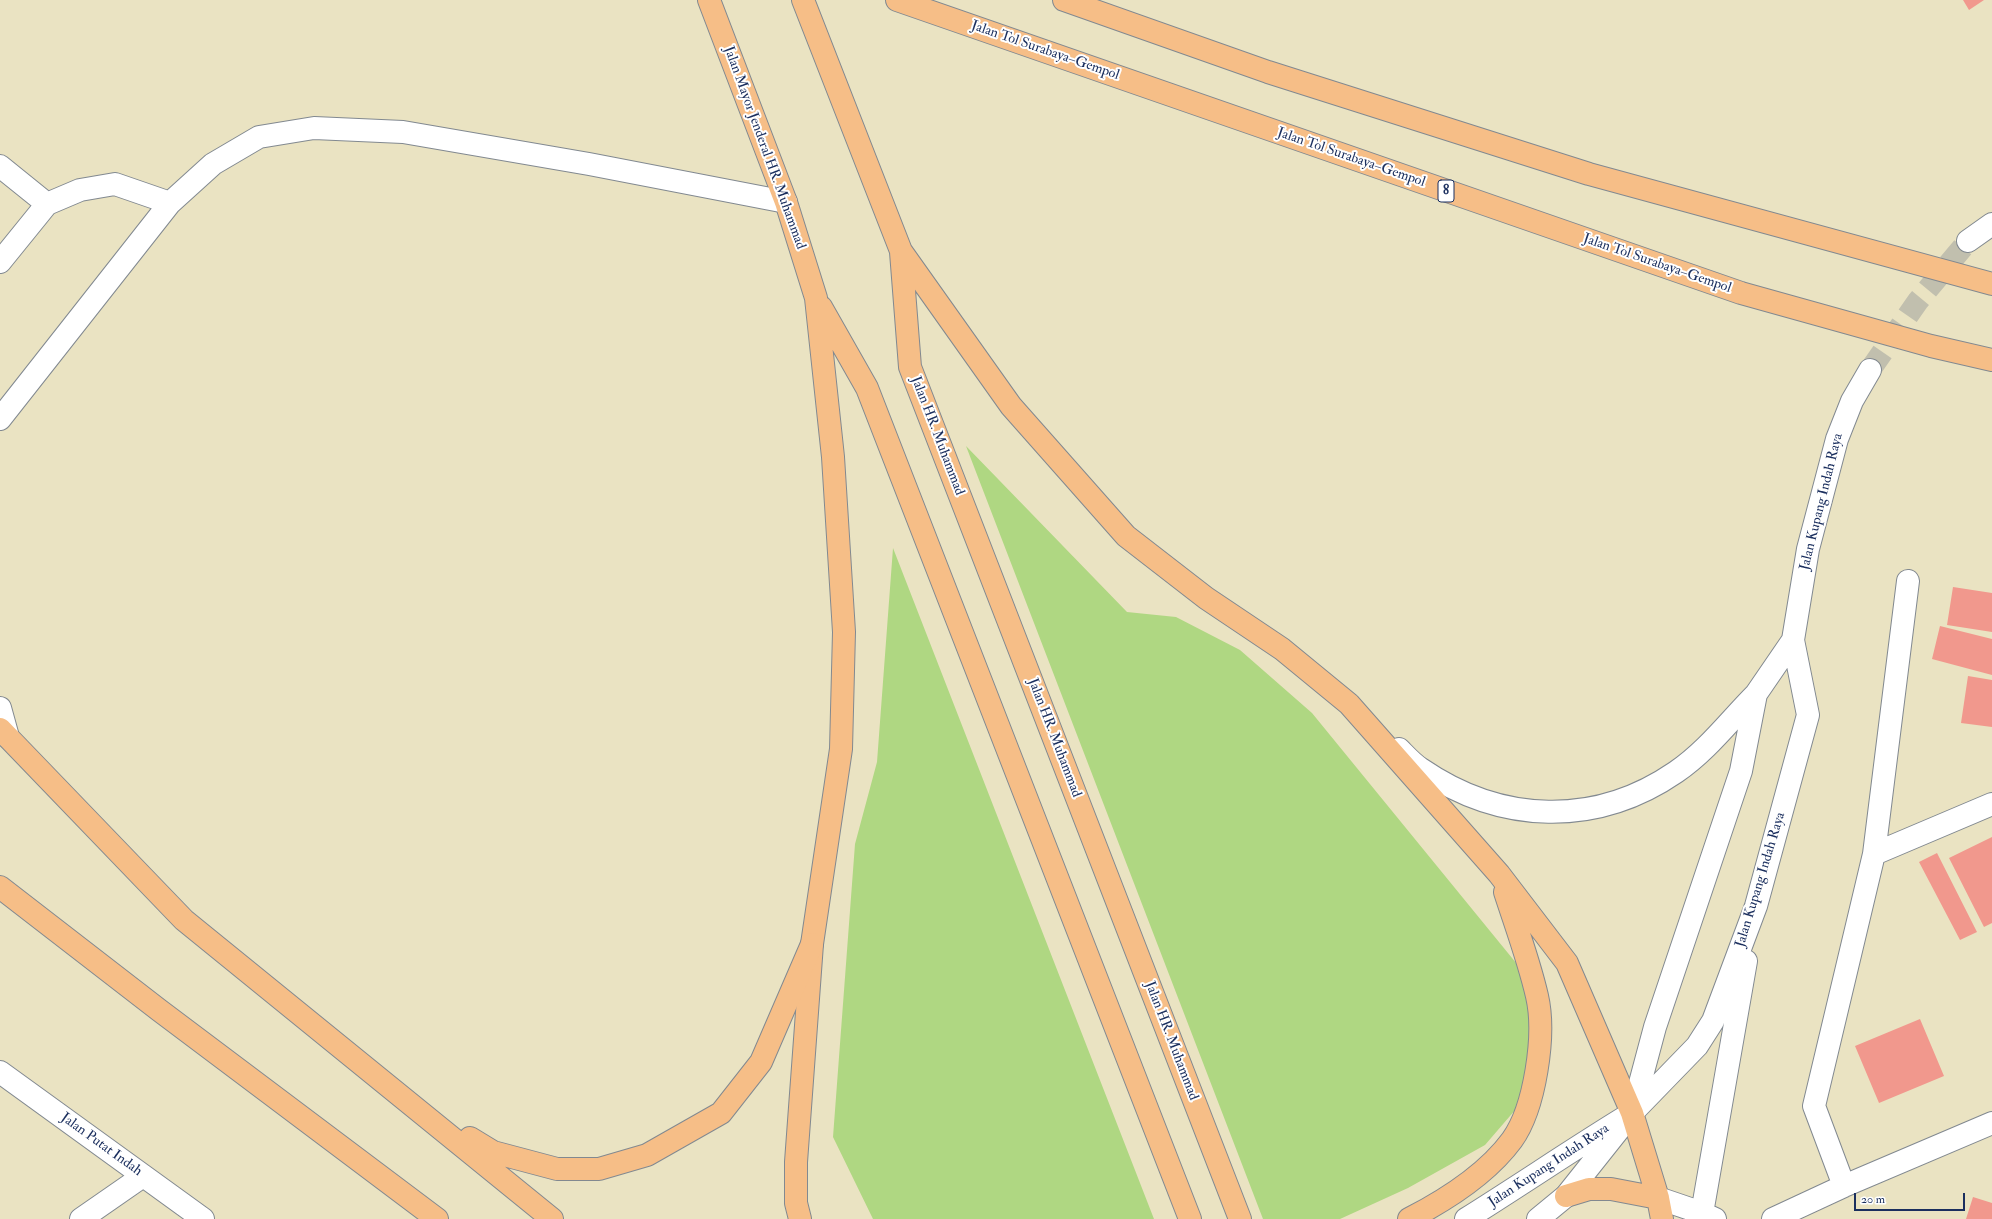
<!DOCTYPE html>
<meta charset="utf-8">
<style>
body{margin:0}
#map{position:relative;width:1992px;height:1219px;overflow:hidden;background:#eae3c2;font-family:"IM FELL Double Pica",serif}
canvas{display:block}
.scale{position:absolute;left:1854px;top:1193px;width:111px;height:18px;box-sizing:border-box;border:2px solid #1b2f5e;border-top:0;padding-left:5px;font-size:12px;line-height:14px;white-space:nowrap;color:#1b2f5e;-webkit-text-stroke:3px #fff;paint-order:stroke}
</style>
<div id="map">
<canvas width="1992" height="1219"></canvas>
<div class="scale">20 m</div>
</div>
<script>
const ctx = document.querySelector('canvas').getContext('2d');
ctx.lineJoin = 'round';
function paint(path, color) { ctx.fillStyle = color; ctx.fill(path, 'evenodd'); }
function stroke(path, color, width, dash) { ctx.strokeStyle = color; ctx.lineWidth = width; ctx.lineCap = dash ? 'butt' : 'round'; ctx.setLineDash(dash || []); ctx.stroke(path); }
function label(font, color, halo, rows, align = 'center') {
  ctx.font = font + ' "IM FELL Double Pica",serif'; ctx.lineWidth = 4; ctx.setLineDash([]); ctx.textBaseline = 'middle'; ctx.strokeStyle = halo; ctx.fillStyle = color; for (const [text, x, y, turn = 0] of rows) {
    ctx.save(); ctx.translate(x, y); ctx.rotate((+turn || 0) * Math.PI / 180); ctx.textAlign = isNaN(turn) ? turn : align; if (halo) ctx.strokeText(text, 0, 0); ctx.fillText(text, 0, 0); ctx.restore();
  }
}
paint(new Path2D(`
 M966 446 1127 612 1176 617 1240 650 1312 713 1521 969 1532 1013 1530 1062 1516 1109 1485 1145 1408 1188 1340 1219H1263Z
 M893 548 1154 1219H873L833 1137 855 844 877 762Z`), '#afd782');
paint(new Path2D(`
 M1963 0H1984L1969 10Z
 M1953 587 1992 593V632L1947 625Z
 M1940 626 1992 639V675L1932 659Z
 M1968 676 1992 680V727L1961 723Z
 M1992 837V923L1984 927 1949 858Z
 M1937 853 1977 932 1960 940 1919 862Z
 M1920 1019 1944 1076 1879 1103 1855 1046Z
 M1973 1197 1992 1203V1219H1966Z`), '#f1988d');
stroke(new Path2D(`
 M1870 370 1918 301 1968 241`), '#c1bfae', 22, [22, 11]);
const minor = new Path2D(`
 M0 166 47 204
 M1968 241 1992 224
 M0 262 47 204 80 190 115 184 170 203
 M0 419 170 203 213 164 259 137 314 128 403 132 589 164 786 202
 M0 708 8 737
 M1399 749C1406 756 1413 764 1421 769 1501 824 1596 827 1676 772 1707 751 1730 720 1756 694
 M1874 854 1992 804
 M0 1072 203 1219
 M1844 1186 1814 1106 1874 854 1908 581
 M1658 1198 1702 1213 1715 1219
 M81 1219 143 1176
 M1466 1219C1522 1184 1576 1147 1632 1113L1655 1027 1741 771 1756 694 1793 640
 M1538 1219 1566 1196 1632 1113 1697 1046 1713 1021 1756 906 1808 715 1793 640 1808 549 1837 439 1852 401 1870 370
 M1701 1219 1746 961
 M1773 1219 1844 1186 1992 1123`);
const major = new Path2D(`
 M709 0 786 202 816 298 833 457 844 632 841 749 812 944 796 1162V1203L800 1219
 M803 0 901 251 1011 406 1126 536 1206 598 1282 649 1349 704 1499 874 1567 963 1632 1113 1658 1198 1662 1219
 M901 252 910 367 1240 1219
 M821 307 867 388 1190 1219
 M1566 1196 1589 1189H1611L1658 1198
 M1409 1219C1446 1200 1487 1174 1512 1140 1535 1108 1546 1035 1537 996 1529 961 1516 926 1505 892`);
const highway = new Path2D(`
 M897 0 1741 293 1931 346 1992 360
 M1064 0 1268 72 1589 174 1992 284
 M0 729 184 920 552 1219
 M0 887 159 1010 437 1219
 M470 1138 493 1152 557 1169H599L647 1155 721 1113 761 1062 812 944`);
stroke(minor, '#828990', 24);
stroke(major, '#828990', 24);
stroke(highway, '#828990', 24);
stroke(minor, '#fff', 22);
stroke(major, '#f6be87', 22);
stroke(highway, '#f6be87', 22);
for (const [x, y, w] of [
 [1446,191,16]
]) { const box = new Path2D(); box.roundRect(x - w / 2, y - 11, w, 22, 3); ctx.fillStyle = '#fff'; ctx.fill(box); stroke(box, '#1b2f5e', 1); }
label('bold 13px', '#1b2f5e', null, [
 ["8",1446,191]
]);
label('14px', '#1b2f5e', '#fff', [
 ["Jalan Tol Surabaya–Gempol",1045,51,19],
 ["Jalan Mayor Jenderal HR. Muhammad",764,148,70],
 ["Jalan Tol Surabaya–Gempol",1351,158,19],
 ["Jalan Tol Surabaya–Gempol",1657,264,19],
 ["Jalan HR. Muhammad",937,436,69],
 ["Jalan Kupang Indah Raya",1822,502,-76],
 ["Jalan HR. Muhammad",1054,738,69],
 ["Jalan Kupang Indah Raya",1761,880,-73],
 ["Jalan HR. Muhammad",1171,1041,69],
 ["Jalan Putat Indah",101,1145,36],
 ["Jalan Kupang Indah Raya",1549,1166,-33]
]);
</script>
